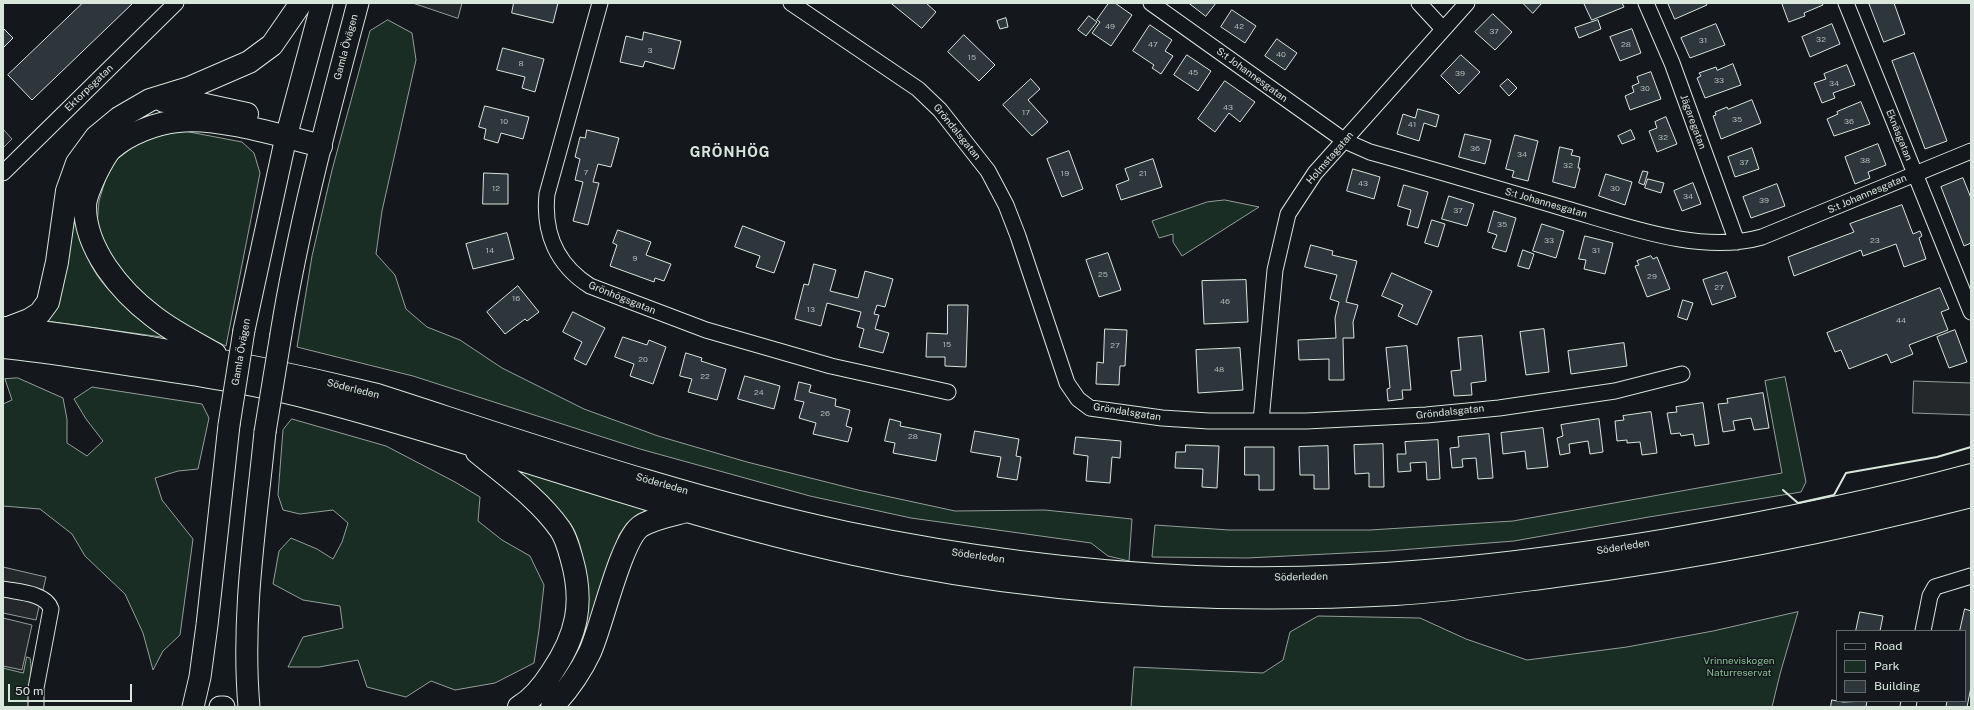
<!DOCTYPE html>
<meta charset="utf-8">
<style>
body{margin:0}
#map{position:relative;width:1974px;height:710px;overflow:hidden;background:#14181c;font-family:"Public Sans",sans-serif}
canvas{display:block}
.frame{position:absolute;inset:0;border:4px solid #d8e6dc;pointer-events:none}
.legend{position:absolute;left:1836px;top:630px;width:130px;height:72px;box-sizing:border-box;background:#14181c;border:1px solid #626a69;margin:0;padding:5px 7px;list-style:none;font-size:12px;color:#d8e6dc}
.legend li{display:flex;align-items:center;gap:8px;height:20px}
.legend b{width:20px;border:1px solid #626a69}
.scale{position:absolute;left:8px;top:684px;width:124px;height:18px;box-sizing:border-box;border:2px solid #d8e6dc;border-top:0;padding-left:5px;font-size:12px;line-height:14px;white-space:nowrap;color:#d8e6dc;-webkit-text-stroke:3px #14181c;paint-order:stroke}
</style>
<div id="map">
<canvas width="1974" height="710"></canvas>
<div class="frame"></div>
<ul class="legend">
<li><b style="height:5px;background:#14181c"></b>Road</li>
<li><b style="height:11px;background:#1a2d24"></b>Park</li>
<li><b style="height:11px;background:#2c363c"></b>Building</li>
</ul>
<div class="scale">50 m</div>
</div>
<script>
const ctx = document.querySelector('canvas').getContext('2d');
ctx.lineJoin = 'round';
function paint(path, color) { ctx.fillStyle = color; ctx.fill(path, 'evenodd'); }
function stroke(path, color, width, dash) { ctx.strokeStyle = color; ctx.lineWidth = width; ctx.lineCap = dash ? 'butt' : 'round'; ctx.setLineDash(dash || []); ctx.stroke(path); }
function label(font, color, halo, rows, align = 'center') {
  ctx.font = font + ' "Public Sans",sans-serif'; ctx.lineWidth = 3; ctx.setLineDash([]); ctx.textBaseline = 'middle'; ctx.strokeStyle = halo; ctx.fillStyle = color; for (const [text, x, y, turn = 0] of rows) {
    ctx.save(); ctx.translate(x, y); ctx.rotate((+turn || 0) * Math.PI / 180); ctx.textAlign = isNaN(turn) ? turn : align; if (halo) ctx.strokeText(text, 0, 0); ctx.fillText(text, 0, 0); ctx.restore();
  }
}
const green = new Path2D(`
 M388 20 412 33 416 60 382 211 376 254 395 275 406 309 427 327 460 340 502 368 584 409 658 436 747 462 858 490 955 511 1045 510 1132 519 1129 561 1108 556 1091 543 911 518 810 496 640 449 413 376 297 347 312 256 332 170 370 31Z
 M184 131 242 142 254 153 260 173 226 346 179 325 142 297 105 247 97 224 99 201 106 178 116 160 137 144 156 136Z
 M1225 200 1259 207 1182 256 1173 242V234L1159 238 1152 221 1207 202Z
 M71 216 78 218C84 282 121 303 169 338L46 321Z
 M1785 377 1806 482 1801 492 1649 517 1514 541 1387 551 1247 558 1152 557 1155 525 1229 530H1370L1513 521 1782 473 1765 381Z
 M18 378 63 398 67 419V443L87 456 103 441 86 419 74 399 92 387 202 404 209 418 198 469 178 471 155 478 162 500 193 539 180 635 163 651 153 670 143 633 125 594 85 556 72 534 40 509 3 506V404L12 400 5 379Z
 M292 419 386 446 455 482 480 497 478 521 502 540 530 556 544 585 539 630 534 663 495 683 455 690 431 681 406 697 367 687 358 660 319 667H288L303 637 343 628 340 606 303 600 273 584 279 551 291 538 317 549 333 559 342 542 348 523 333 510 300 514 283 510 278 495 283 430Z
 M512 469 650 510 627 523 619 535 576 664 542 707H530L551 688 585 568Z
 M1798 612 1780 674 1772 707H1131L1134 667 1263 673 1283 660 1290 632 1318 616 1420 618 1466 639 1527 660 1627 647 1713 631Z
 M27 657 30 658C33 672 28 691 29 707H3V668L23 673Z`);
paint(green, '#1a2d24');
stroke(green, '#939e99', 1);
const parking = new Path2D(`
 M413 3H462L458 18Z
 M3 129 12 139 3 148Z
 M1914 381 1971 383V415L1913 413Z
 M3 567 46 577 36 620 3 613Z
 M3 618 32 625 22 670 3 666Z`);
paint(parking, '#24282b');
stroke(parking, '#939e99', 1);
const building = new Path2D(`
 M83 3H133L32 100 8 75Z
 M514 3H558L553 23 512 13Z
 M891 3H926L936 12 922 28Z
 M1109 3H1115L1132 15 1111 46 1092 33 1100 22 1097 20Z
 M1189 3H1216L1206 16Z
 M1523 3H1542L1533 13Z
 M1584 3H1622L1624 7 1592 20Z
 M1668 3H1706L1707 5 1675 19Z
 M1782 3H1822L1823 5 1804 13 1805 16 1789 22Z
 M1869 3H1894L1905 34 1884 42Z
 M1232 10 1256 26 1245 43 1221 27Z
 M1493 14 1512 32 1495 50 1475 32Z
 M1089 16 1097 22 1086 36 1078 30Z
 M1006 18 1008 27 1000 29 997 21Z
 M1598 20 1601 29 1579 38 1575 28Z
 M1716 24 1725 45 1690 58 1681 38Z
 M1832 24 1840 44 1810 57 1802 37Z
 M1150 25 1172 40 1165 51 1173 56 1161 74 1152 68 1154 65 1133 51Z
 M3 28 13 38 3 48Z
 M1632 29 1641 53 1620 61 1610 37Z
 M644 32 681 41 674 69 645 61 643 67 620 62 626 36 642 40Z
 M964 35 995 65 979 81 948 52Z
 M1277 39 1297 53 1285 70 1265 56Z
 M503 48 544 59 535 92 522 88 525 77 497 70Z
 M1914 53 1947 141 1925 149 1892 61Z
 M1187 55 1211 71 1198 91 1174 75Z
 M1461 55 1480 72 1459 94 1441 76Z
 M1733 64 1741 85 1705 98 1697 78 1701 76 1699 73 1716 67 1717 70Z
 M1847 65 1855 85 1833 93 1835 98 1822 103 1814 83 1826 79 1824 74Z
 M1651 72 1661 99 1630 110 1625 96 1634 92 1632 86 1639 83 1637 77Z
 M1031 79 1040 89 1028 100 1048 122 1032 136 1003 105Z
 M1508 79 1517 88 1509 96 1500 86Z
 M1225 81 1255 102 1240 122 1229 113 1215 132 1198 119Z
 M1752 100 1761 123 1721 139 1713 116 1716 115 1715 112 1727 107 1728 109Z
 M1861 102 1870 124 1834 136 1827 119 1838 114 1837 112Z
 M485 106 529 117 523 139 501 133 498 143 484 139 486 129 479 127Z
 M1418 109 1439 115 1436 127 1424 123 1419 141 1397 134 1403 114 1415 118Z
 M1666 117 1677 144 1657 152 1649 131 1657 128 1655 122Z
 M587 130 619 138 611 167 598 164 593 182 599 183 588 225 573 221 583 182 575 180 580 159 575 157 580 137 585 138Z
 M1631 130 1635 139 1622 144 1618 136Z
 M1465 134 1491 140 1485 164 1459 157Z
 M1515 135 1538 141 1528 181 1512 177 1514 171 1506 169Z
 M1878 144 1886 165 1868 172 1870 178 1855 184 1845 157Z
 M1560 147 1573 150 1571 155 1580 157 1578 168H1580L1575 188 1553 182Z
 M1752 148 1759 169 1735 177 1728 157Z
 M1069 151 1083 189 1062 197 1047 159Z
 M1153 159 1162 187 1121 200 1116 185 1129 180 1125 169Z
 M1353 169 1380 177 1374 199 1347 191Z
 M1643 171 1648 172 1644 185 1639 183Z
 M484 173 508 174V204H483Z
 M1606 174 1632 182 1625 205 1599 196Z
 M1963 178 1971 198V243L1964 246 1941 187Z
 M1648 179 1664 183 1661 193 1645 188Z
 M1693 183 1701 204 1682 211 1674 191Z
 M1777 184 1785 206 1751 218 1743 197Z
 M1404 185 1428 192 1418 228 1407 225 1411 210 1398 206Z
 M1449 196 1474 204 1467 226 1442 219Z
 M1902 205 1913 234 1920 231 1922 236 1919 238 1926 259 1904 267 1896 244 1863 256 1861 250 1794 276 1788 257 1854 232 1850 224Z
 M1494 211 1516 218 1506 252 1492 248 1497 235 1488 232Z
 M1432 220 1445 224 1438 247 1425 243Z
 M1542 224 1564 231 1556 258 1533 251Z
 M743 226 785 242 774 273 756 267 760 256 735 247Z
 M618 230 651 242 646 255 671 264 664 281 655 278 654 282 610 266 617 245 613 243Z
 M507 233 514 259 473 269 466 244Z
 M1585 236 1613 243 1605 274 1584 269 1586 260 1579 259Z
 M1311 245 1333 251 1332 255 1357 261 1346 302 1358 305 1353 322 1354 338H1343L1344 380H1329V359L1299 360 1298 340 1336 338 1335 318 1339 302 1330 299 1337 275 1305 267Z
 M1523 250 1534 254 1529 269 1518 266Z
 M1108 253 1121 290 1099 297 1086 260Z
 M1651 256 1653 259 1657 257 1670 289 1647 297 1635 266 1639 265 1637 261Z
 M814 264 836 270 830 291 858 298 865 271 893 279 885 307 877 305 874 314 879 315 875 329 889 333 883 353 859 347 864 329 857 327 861 312 827 303 821 326 795 319 804 284 808 285Z
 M1727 272 1736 297 1712 305 1703 280Z
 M1392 273 1432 291 1417 325 1398 316 1403 305 1382 296Z
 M1246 280 1248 322 1204 324 1202 281Z
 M518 286 539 312 527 321 525 319 505 334 487 312Z
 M1940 288 1949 309 1941 312 1948 330 1909 345 1913 354 1891 363 1887 354 1849 369 1841 350 1835 352 1827 333Z
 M1683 300 1693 303 1687 320 1678 317Z
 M948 305H968L966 367 945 366V357H926L927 333 947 334Z
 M573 312 605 328 586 365 574 359 582 342 563 332Z
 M1105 329 1127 330 1125 366H1120L1119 385 1096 384 1097 362 1103 363Z
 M1544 329 1549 372 1526 375 1520 332Z
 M1955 330 1967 362 1949 368 1937 337Z
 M1482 336 1486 381 1471 383 1472 395 1454 396 1451 371 1461 370 1458 338Z
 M623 337 647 345 649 340 666 347 653 384 630 376 634 364 615 357Z
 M1624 343 1627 366 1571 374 1568 351Z
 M1407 346 1411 390H1402L1403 399 1388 401 1387 389 1390 388 1386 348Z
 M1240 348 1243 390 1198 393 1196 350Z
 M686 353 702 358 701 361 726 369 717 400 688 392 692 379 680 376Z
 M745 376 780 386 774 409 738 399Z
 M799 382 811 385 809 392 836 399 835 406 850 410 846 426 852 428 848 442 813 434 816 423 799 418 804 402 795 400Z
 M1763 393 1769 428 1754 430 1751 418 1733 421 1735 430 1723 432 1718 404 1728 403 1727 399Z
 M1703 403 1709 444 1695 446 1693 434 1681 436 1680 433 1671 434 1667 413 1677 412 1676 407Z
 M1651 412 1657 453 1642 455 1640 442 1627 443V440L1617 441 1615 421 1624 420 1623 416Z
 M890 419 901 422 900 426 941 434 936 461 893 453 895 443 885 441Z
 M1599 419 1603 452 1590 454 1588 441 1569 444 1570 453 1560 455 1557 438 1563 436 1561 425Z
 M1543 428 1548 467 1527 469 1525 451 1503 454 1501 433Z
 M975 431 1019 439 1016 456 1021 457 1017 480 997 477 1001 457 971 452Z
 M1489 434 1493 478 1478 479 1476 458 1462 459 1463 467 1452 468 1450 448 1459 447 1458 437Z
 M1076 437 1121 441 1120 458 1112 457 1110 483 1086 481 1088 456 1074 454Z
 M1438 440 1440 479 1427 480 1426 462 1410 463 1411 471 1398 472 1397 454H1406L1405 442Z
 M1383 444 1384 487H1369V473L1355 474 1354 445Z
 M1186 445 1219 446 1217 488 1202 487 1203 469 1175 468 1176 452H1185Z
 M1328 446 1329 489H1314V475H1300L1299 447Z
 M1245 447H1274V490H1259V475H1245Z
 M1965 609 1971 611V687L1967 707H1946L1947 701H1965V631H1960Z
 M1860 612 1883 616 1880 631H1856Z
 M1832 700 1843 702 1867 701 1866 707H1831Z`);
paint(building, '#2c363c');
stroke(building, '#d8e6dc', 1);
const street = new Path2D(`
 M600 3 547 194C543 233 557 265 590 286L706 330 831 366 948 392
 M791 3 918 89 940 110 988 171 1006 205 1018 236 1067 383 1078 399 1090 408 1162 418 1209 421H1306L1426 415 1499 408 1615 391 1682 374
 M1151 3 1345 141 1370 152C1435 170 1499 189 1563 208 1624 225 1699 255 1762 237L1971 151
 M1419 3 1443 29
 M1646 3 1672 63 1737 242
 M1846 3 1971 312
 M3 173 176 3
 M1261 421 1275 270 1288 214 1315 173 1467 3
 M3 589C18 592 46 593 51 609L36 688V707
 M1923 631 1930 596 1935 587 1971 576
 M1908 707 1909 701`);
const secondary = new Path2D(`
 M244 330 286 137 322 3
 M281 334C299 222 329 112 358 3
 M193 707 200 677 207 625 229 425
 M220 707H224
 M249 707C241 615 256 524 265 432`);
const highway = new Path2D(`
 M164 101H187L247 114
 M3 328C50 332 98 340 145 347 223 360 300 376 377 395 532 445 688 499 847 533 962 557 1079 572 1196 577 1354 583 1512 566 1667 540 1770 522 1871 502 1971 475
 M8 328 29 320 40 313 48 302 57 262 67 191 77 163 96 137 119 118 150 100 189 88 249 62 272 45 301 3
 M3 347C47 351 90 359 133 365 196 374 259 384 321 401 500 448 673 515 854 554 1030 593 1215 604 1395 594 1449 591 1502 583 1555 576 1695 558 1834 531 1971 496
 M215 354C194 342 172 331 153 316 120 291 85 249 85 206 85 196 96 173 101 164 104 159 107 153 111 149 128 134 156 123 178 121 217 116 282 136 321 146
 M477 452C506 476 538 498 560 529 566 537 569 549 572 560 584 603 577 635 552 672 543 686 533 699 519 707
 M552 707C568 690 580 673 590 652 602 626 621 539 641 526 654 518 672 515 687 511`);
stroke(street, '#d8e6dc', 17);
stroke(secondary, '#d8e6dc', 23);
stroke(highway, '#d8e6dc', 24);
stroke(street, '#14181c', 15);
stroke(secondary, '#14181c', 21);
stroke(highway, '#14181c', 22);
const secondaryBridge = new Path2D(`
 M229 425 244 330
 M265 432 281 334`);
stroke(secondaryBridge, '#d8e6dc', 23, []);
stroke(secondaryBridge, '#14181c', 21);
stroke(new Path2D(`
 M1783 490 1798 503 1834 495 1846 473 1937 457 1971 447`), '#d8e6dc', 2);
label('8px', '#adbab4', null, [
 ["49",1110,27],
 ["42",1239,27],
 ["37",1494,32],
 ["32",1821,40],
 ["31",1703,41],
 ["47",1153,45],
 ["28",1626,45],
 ["3",650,51],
 ["40",1281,55],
 ["15",972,58],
 ["8",521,64],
 ["45",1193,73],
 ["39",1460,74],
 ["33",1719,81],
 ["34",1834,84],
 ["30",1645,89],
 ["43",1228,108],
 ["17",1026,113],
 ["35",1737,120],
 ["10",504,122],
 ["36",1849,122],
 ["41",1412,125],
 ["32",1663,138],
 ["36",1475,149],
 ["34",1522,155],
 ["38",1865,161],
 ["37",1744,163],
 ["32",1568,166],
 ["7",586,173],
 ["19",1065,174],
 ["21",1143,174],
 ["43",1363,184],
 ["12",496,189],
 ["30",1615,189],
 ["34",1688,197],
 ["39",1764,201],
 ["37",1458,211],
 ["35",1502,225],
 ["33",1549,241],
 ["23",1875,241],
 ["14",490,251],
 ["31",1596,251],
 ["9",635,259],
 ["25",1103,275],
 ["29",1652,277],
 ["27",1719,288],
 ["16",516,299],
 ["46",1225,302],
 ["13",811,310],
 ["44",1901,321],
 ["15",947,345],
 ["27",1115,346],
 ["20",643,360],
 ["48",1219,370],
 ["22",705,377],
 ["24",759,393],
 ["26",825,414],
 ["28",913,437]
]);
label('10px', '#d8e6dc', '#14181c', [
 ["Gamla Övägen",346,47,-75],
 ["S:t Johannesgatan",1252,75,36],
 ["Ektorpsgatan",89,88,-44],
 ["Jägaregatan",1693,122,70],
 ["Gröndalsgatan",957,132,51],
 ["Eknäsgatan",1899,135,68],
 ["Holmstagatan",1330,158,-49],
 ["S:t Johannesgatan",1867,194,-23],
 ["S:t Johannesgatan",1546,203,16],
 ["Grönhögsgatan",622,298,22],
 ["Gamla Övägen",241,352,-80],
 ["Söderleden",353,389,14],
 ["Gröndalsgatan",1127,412,9],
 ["Gröndalsgatan",1450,412,-6],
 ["Söderleden",662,484,16],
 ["Söderleden",1623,547,-9],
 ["Söderleden",978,556,8],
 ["Söderleden",1301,577,-1]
]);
label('10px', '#8ac095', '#14181c', [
 ["Vrinneviskogen",1739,661],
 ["Naturreservat",1739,673]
]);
ctx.letterSpacing = '1px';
label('bold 14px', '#d8e6dc', '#14181c', [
 ["GRÖNHÖG",730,153]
]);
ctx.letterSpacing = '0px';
</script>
